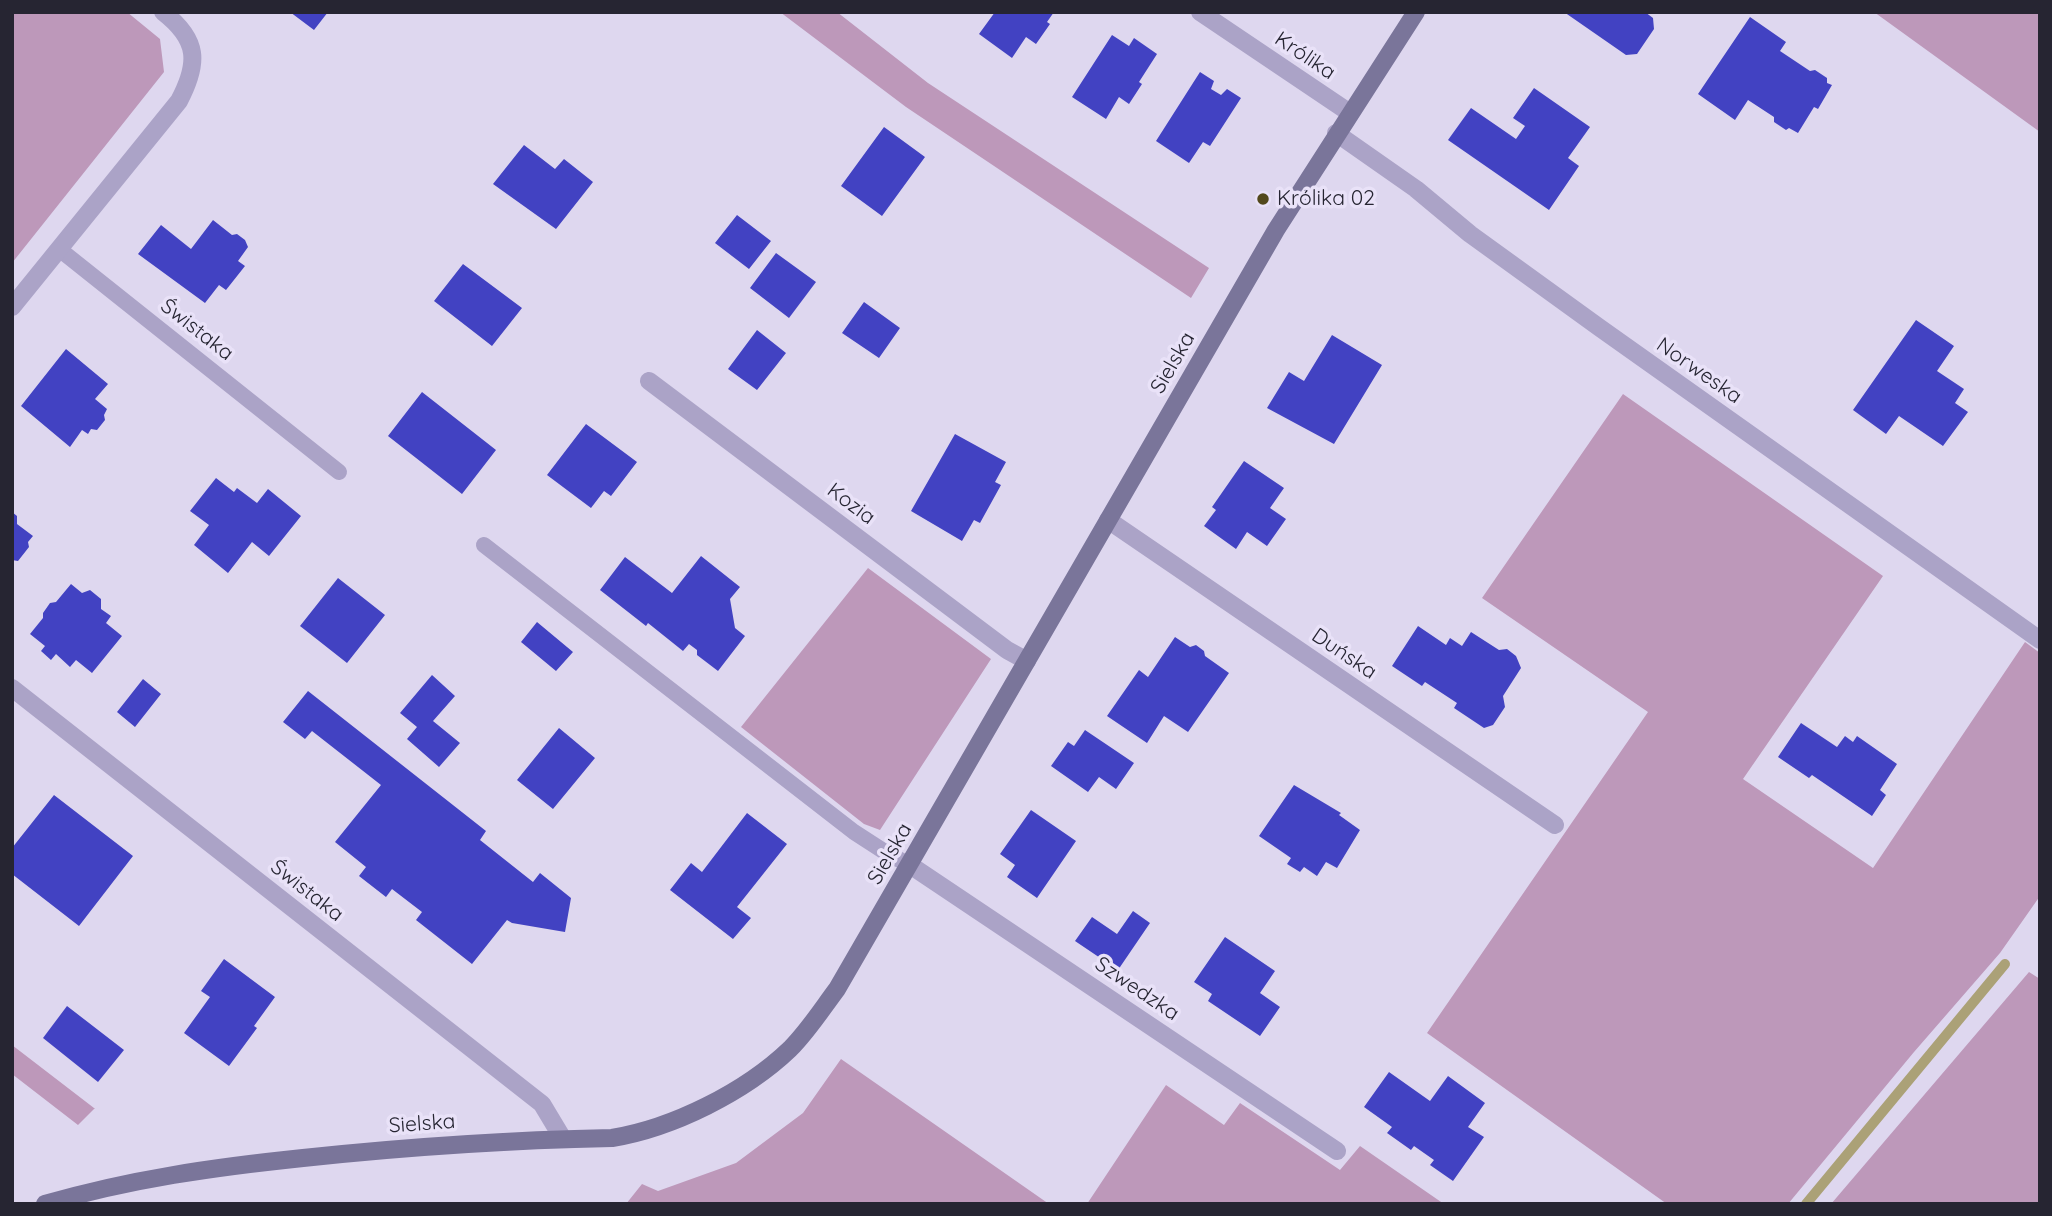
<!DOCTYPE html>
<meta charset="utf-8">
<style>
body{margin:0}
#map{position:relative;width:2052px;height:1216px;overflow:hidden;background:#ded7ef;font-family:Quicksand,sans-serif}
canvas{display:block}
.frame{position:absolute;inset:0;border:14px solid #262532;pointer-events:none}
</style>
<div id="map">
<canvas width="2052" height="1216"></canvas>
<div class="frame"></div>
</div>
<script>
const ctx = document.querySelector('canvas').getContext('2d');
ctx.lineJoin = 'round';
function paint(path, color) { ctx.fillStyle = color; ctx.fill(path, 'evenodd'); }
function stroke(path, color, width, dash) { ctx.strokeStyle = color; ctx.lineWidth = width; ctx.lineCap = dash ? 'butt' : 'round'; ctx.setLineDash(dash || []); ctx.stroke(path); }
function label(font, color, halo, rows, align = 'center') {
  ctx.font = font + ' Quicksand,sans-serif'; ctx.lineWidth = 7; ctx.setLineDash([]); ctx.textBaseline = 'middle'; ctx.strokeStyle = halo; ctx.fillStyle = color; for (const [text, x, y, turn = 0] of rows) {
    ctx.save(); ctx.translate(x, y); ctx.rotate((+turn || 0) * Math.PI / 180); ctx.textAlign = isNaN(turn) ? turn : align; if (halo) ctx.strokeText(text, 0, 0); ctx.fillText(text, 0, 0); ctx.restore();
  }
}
paint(new Path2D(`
 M14 12H127L160 39 164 72 12 263V15Z
 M780 12H837L928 83 1209 268 1191 298 906 107Z
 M1874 12H2040V132Z
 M1623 394 1883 576 1743 779 1873 868 2025 642 2040 653V896L2000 953 1914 1052 1788 1204H1667L1427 1033 1648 712 1482 598Z
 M868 568 991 659 880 830 864 824 741 727Z
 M2029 972 2040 979V1204H1831Z
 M12 1045 94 1108H95L78 1125 12 1074Z
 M841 1059 1049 1204H626L642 1184 658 1191 736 1163 803 1113Z
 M1166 1085 1224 1125 1240 1103 1340 1170 1360 1146 1444 1204H1087Z`), '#bd98ba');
stroke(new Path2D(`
 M1806 1204 2005 964`), '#aba177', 10);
paint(new Path2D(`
 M290 12H328L314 30Z
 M995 12H1054L1047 22 1050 24 1036 44 1026 37 1012 58 979 34Z
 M1564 12H1645L1653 18 1654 29 1637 54 1626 55Z
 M1750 17 1786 42 1780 51 1810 71 1815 70 1827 78V83L1832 85 1818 109 1814 107 1798 133 1789 128 1786 130 1774 122V117L1748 100 1735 120 1698 94Z
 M1112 35 1129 46 1134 38 1157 54 1139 82 1142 84 1129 104 1119 97 1106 119 1072 97Z
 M1200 72 1214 81 1211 89 1221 95 1227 89 1241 98 1210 146 1203 142 1189 163 1156 141Z
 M1534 88 1590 127 1568 158 1579 166 1549 210 1448 140 1471 108 1516 139 1525 126 1513 118Z
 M884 127 925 157 882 216 841 186Z
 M524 145 555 169 564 159 593 182 556 229 493 184Z
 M737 215 771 241 749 269 715 243Z
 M213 220 232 235 237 234 245 240 248 247 238 261 245 266 226 290 219 285 205 303 138 254 161 225 191 249Z
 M776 253 816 282 789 318 750 288Z
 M463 264 522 308 492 346 434 301Z
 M864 302 900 328 879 358 842 333Z
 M1916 320 1954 346 1937 371 1964 389 1955 403 1968 412 1943 446 1899 416 1886 434 1853 410Z
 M757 330 786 353 757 390 728 369Z
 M1332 335 1382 365 1334 444 1267 408 1289 372 1304 381Z
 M66 349 108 384 95 399 107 409 104 415 105 420 97 430 91 429 88 434 82 430 70 447 21 406Z
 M422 392 496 450 462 494 388 436Z
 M586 424 637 462 611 496 604 491 591 508 547 475Z
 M955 434 1006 462 995 482 1001 485 980 523 974 520 962 541 911 511Z
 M1244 461 1284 488 1270 508 1286 519 1267 546 1247 532 1236 549 1204 526 1216 510 1212 507Z
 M216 478 234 492 237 488 257 503 268 489 301 516 269 556 252 542 228 573 194 545 209 525 190 511Z
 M12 512 17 516V524L33 536 28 542 29 547 18 561 12 560Z
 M701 556 740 587 730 599 735 628 745 636 718 671 697 655V650L689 644 683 651 648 623 646 626 600 590 625 557 672 593Z
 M338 578 385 615 347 663 300 626Z
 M71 584 82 593 90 590 101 599V609L111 616 106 623 122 636 92 673 76 660 70 667 56 654 51 660 41 651 45 646 30 634 43 618V613L50 603 56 602Z
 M537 622 573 652 556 671 521 642Z
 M1418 626 1446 645 1450 638 1462 646 1471 632 1499 650 1507 649 1516 656 1521 668 1503 696 1505 707 1493 725 1484 728 1454 708 1457 703 1425 682 1422 686 1392 666Z
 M1175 637 1190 647 1196 645 1204 651 1205 656 1229 673 1188 732 1164 716 1147 743 1107 716 1139 670 1148 677Z
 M432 675 455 696 433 721 460 743 439 767 407 739 417 727 400 713Z
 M143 679 161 694 135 727 117 712Z
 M308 691 486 831 480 840 533 882 540 873 571 898 565 932 512 923 507 920 472 964 416 920 422 912 392 889 386 897 359 876 366 867 335 842 381 785 312 731 305 739 283 722Z
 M1801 723 1837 747 1845 736 1853 742 1857 736 1897 764 1880 790 1886 795 1872 816 1812 775 1809 778 1778 757Z
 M559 728 595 758 553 809 517 780Z
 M1085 730 1134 763 1116 789 1099 777 1088 792 1051 766 1068 742 1074 746Z
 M1294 785 1341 813 1339 815 1360 830 1337 868 1326 862 1317 876 1304 867 1300 872 1287 864 1291 858 1259 836Z
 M54 795 133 856 79 926 12 874V848Z
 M1031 810 1076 841 1037 898 1007 877 1015 865 1000 854Z
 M747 813 787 844 737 907 751 918 733 939 670 890 691 863 702 872Z
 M1133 911 1150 923 1118 970 1075 941 1092 917 1117 934Z
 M1225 937 1275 971 1260 993 1280 1007 1260 1036 1208 1001 1212 994 1194 982Z
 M224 959 275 997 254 1026 257 1028 229 1066 184 1033 210 997 201 991Z
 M67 1006 124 1050 98 1082 43 1038Z
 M1389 1072 1430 1101 1448 1076 1485 1103 1468 1127 1484 1137 1453 1181 1430 1165 1434 1160 1414 1146 1411 1150 1387 1133 1392 1127 1364 1107Z`), '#4242c2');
stroke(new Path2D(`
 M59 249 339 472
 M484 545 854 832 888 854 910 865`), '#aba3c7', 16);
stroke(new Path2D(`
 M1200 12 1350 113
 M1336 133 1416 189 1470 234 1600 328 2040 640
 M12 307 179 101C199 63 199 40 163 12
 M649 381 1007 650 1027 661
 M1108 520 1555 825
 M12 688 542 1104 563 1139
 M910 865 1337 1151`), '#aba3c7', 18);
stroke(new Path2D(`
 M45 1204C130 1179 216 1167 303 1158 406 1147 509 1140 612 1138 673 1128 745 1092 790 1049 808 1031 822 1009 837 989L1276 230 1416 12`), '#7a759a', 18);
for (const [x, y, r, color] of [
 [1263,199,7,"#52481c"]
]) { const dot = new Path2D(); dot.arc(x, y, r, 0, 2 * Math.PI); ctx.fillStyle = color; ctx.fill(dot); stroke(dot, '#e9e2f8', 2.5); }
label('21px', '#262532', '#e9e2f8', [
 ["Królika",1305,56,34],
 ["Świstaka",197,330,38],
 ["Sielska",1173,363,-60],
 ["Norweska",1699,371,35],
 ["Kozia",851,504,37],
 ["Duńska",1344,654,34],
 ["Sielska",890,854,-60],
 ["Świstaka",307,891,38],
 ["Szwedzka",1137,989,34],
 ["Sielska",422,1124,-4]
]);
label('21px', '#262532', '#e9e2f8', [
 ["Królika 02",1277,199]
], 'left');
</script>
